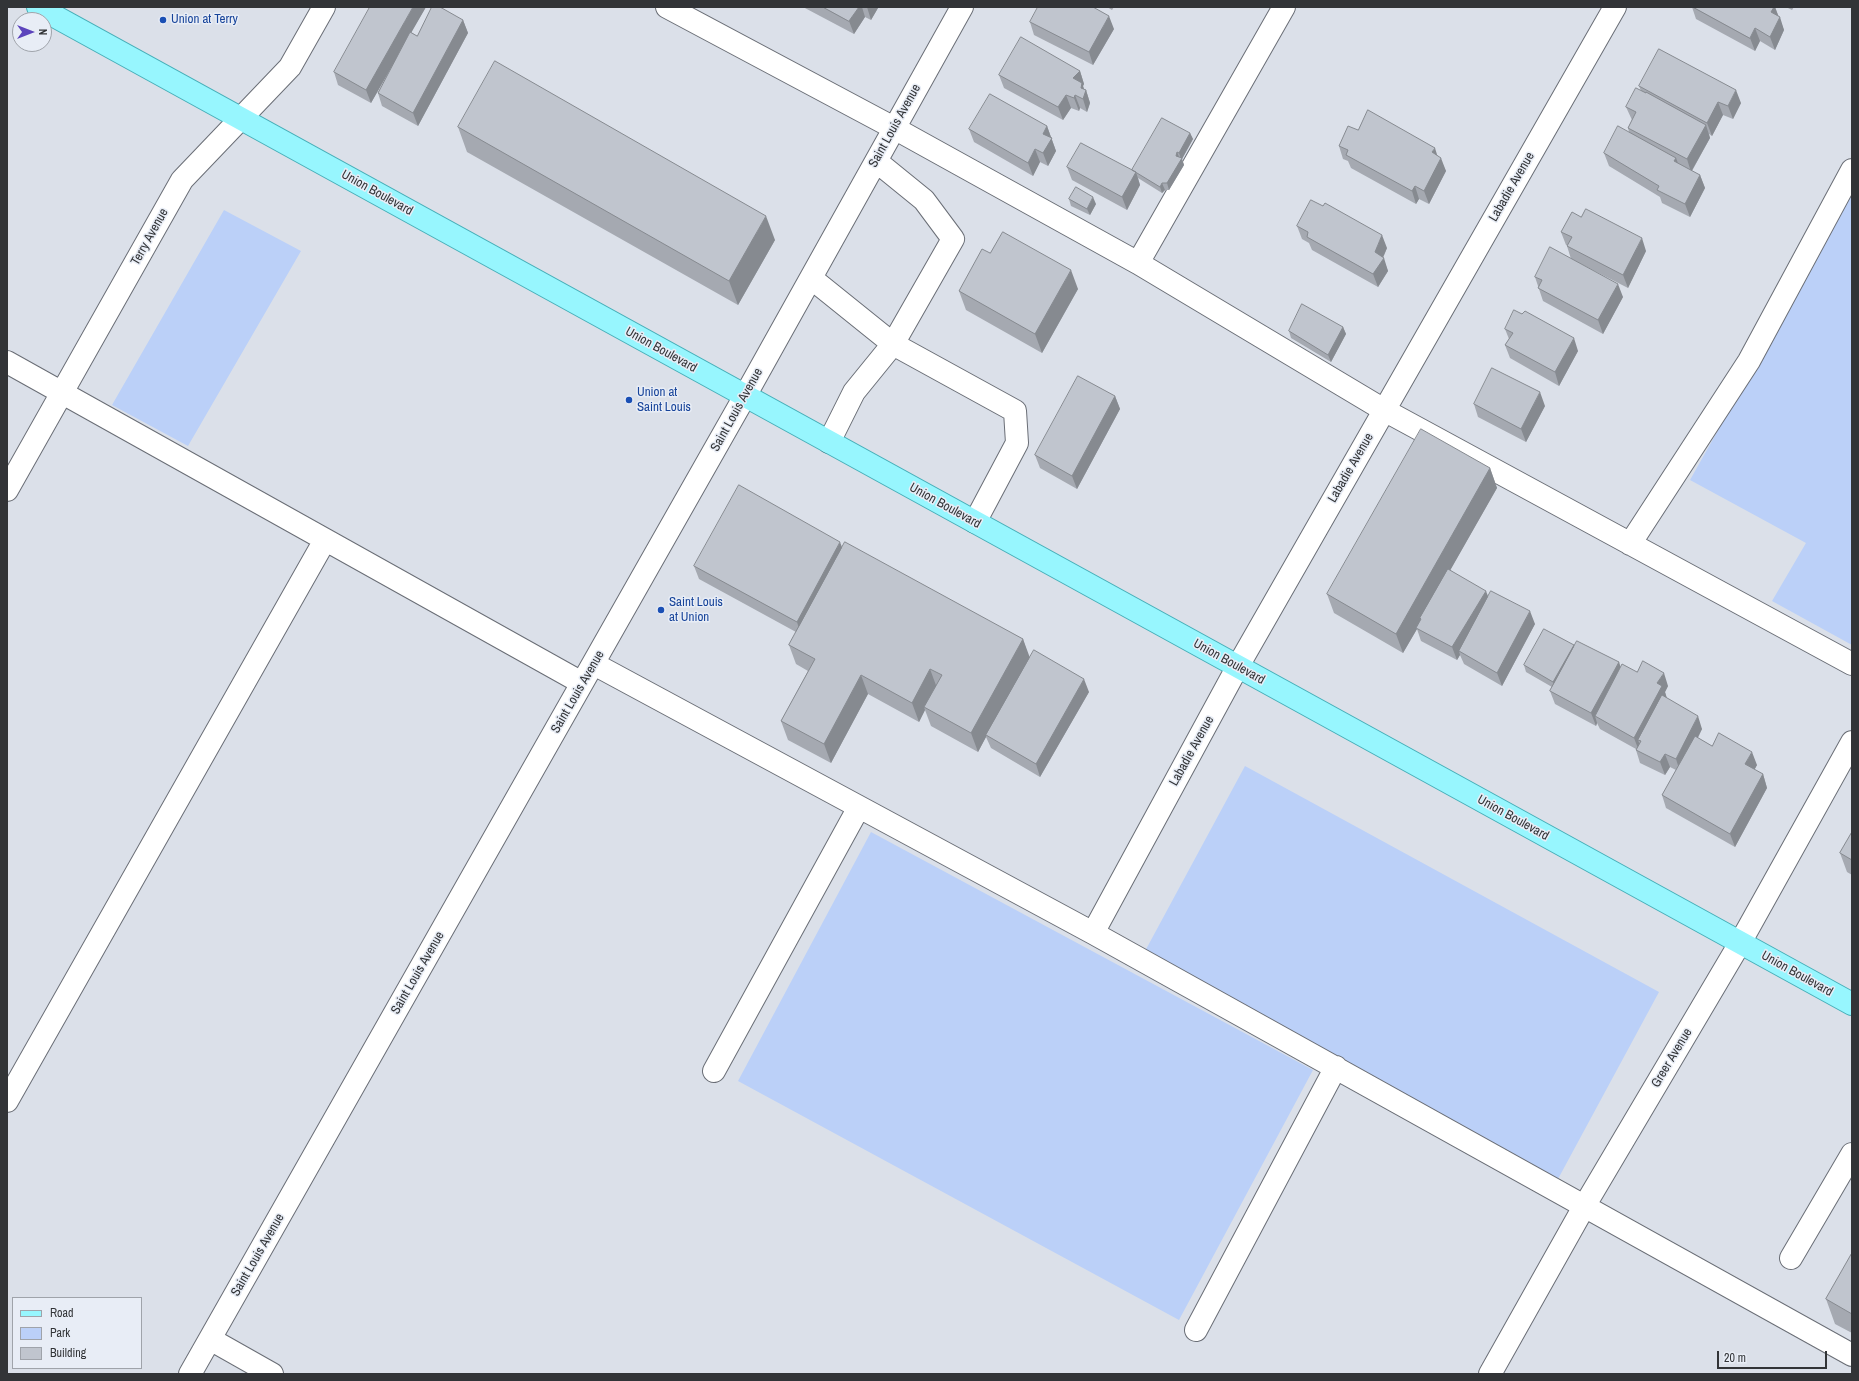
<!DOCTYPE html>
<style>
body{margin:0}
#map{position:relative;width:1859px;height:1381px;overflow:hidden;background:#dbe0e9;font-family:"Archivo Narrow",sans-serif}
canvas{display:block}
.frame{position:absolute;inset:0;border:8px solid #323437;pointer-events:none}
.legend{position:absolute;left:12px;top:1297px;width:130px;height:72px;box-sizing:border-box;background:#e8edf6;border:1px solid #9fa3aa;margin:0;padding:5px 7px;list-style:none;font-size:12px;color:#323437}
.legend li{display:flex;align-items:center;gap:8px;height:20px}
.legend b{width:20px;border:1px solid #9fa3aa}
.north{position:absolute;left:12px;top:12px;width:40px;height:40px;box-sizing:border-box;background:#e8edf6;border:1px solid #9fa3aa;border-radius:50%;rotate:90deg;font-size:11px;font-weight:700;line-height:16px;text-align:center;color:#323437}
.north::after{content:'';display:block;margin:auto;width:14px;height:18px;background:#5c44bc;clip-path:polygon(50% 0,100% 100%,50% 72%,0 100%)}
.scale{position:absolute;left:1717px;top:1351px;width:110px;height:18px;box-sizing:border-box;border:2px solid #323437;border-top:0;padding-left:5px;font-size:12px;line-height:14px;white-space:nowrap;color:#323437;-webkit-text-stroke:3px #e8edf6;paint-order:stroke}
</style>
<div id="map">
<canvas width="1859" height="1381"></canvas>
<div class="frame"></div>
<ul class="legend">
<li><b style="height:5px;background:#97f6fe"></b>Road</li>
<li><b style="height:11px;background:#bbd0f8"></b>Park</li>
<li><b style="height:11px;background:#c0c5ce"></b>Building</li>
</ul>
<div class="north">N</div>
<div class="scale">20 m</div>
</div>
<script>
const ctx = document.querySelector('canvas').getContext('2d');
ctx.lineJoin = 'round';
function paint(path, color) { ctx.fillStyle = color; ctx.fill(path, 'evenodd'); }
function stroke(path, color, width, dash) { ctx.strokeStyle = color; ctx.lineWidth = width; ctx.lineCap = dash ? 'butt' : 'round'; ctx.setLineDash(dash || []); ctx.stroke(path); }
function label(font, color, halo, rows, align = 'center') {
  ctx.font = font + ' "Archivo Narrow",sans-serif'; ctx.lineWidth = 3; ctx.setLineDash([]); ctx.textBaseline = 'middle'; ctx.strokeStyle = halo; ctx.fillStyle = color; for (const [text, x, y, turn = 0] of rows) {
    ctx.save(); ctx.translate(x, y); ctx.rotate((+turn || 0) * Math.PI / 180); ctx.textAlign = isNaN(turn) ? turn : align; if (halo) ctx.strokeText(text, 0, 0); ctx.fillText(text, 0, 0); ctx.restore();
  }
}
paint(new Path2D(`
 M1852 192V645L1772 601 1806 543 1690 480Z
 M224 210 301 251 188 446 112 405Z
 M1245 766 1659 992 1558 1179 1144 953Z
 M871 832 1313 1070 1179 1320 738 1081Z`), '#bbd0f8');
const minor = new Path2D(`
 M667 7 894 128 1138 263
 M1284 7 1138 263 1384 410 1852 664
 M811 278 893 344 953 239 924 200 876 161
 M7 362 582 683
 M829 442 854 392 893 344 1015 411 1017 443 975 522
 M7 490 182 180 290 67 324 7
 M1630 544 1749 361 1852 170
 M594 664 1093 933 1852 1355
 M1093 933 1238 666 1615 7
 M714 1071 859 807
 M7 1101 325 540
 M1791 1258 1852 1154
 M1196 1330 1336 1067
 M210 1339 272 1374
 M190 1374 745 396 962 7
 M1490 1374 1585 1205 1740 943 1852 742`);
const major = new Path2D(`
 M38 7 1852 1004`);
stroke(minor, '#6a6e76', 24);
stroke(major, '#47aeb8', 24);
stroke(minor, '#fff', 22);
stroke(major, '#97f6fe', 22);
paint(new Path2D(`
 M426 7 411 32 417 36 463 20 468 33 418 126 382 106 378 93 394 62 371 103 338 85 334 72Z
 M803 7H878V8L871 20 865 17 854 34Z
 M1107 7H1114L1112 10Z
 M1692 7H1775L1784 30 1775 50 1760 41 1755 51 1696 19Z
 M1786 7H1794L1792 10Z
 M1030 22 1114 29 1093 65 1034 35Z
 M1080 71 1084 84 1083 86 1084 89 1086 90 1090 103 1087 112 1080 108 1079 111 1071 108 1063 120 1004 88 999 75Z
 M1639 86 1741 103 1733 119 1723 115 1712 136 1709 134 1710 138 1692 171 1700 175 1705 188 1690 217 1662 203 1660 197 1609 166 1604 153 1629 132 1628 128 1632 120 1626 107 1641 91Z
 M1047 126 1056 151 1048 166 1040 162 1033 176 974 142 969 129Z
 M458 127 775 240 738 305 467 152Z
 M1358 130 1438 156 1446 171 1429 204 1419 199 1416 204 1351 168 1348 161 1343 159 1339 146Z
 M1190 133 1193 139 1182 159 1184 165 1169 190H1165L1162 193 1138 178 1140 185 1127 210 1072 180 1067 167 1132 170Z
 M1069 199 1096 204 1090 215 1071 206Z
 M1297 226 1387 248 1383 258 1388 271 1378 287 1312 250 1309 243 1302 239Z
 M1561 232 1646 251 1628 288 1577 262 1623 297 1603 334 1543 301 1535 277 1571 259 1567 246V245H1566Z
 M990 253 1078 289 1042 353 966 310 959 291Z
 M1343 327 1346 334 1331 362 1291 338 1289 331Z
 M1505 329 1578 351 1559 386 1510 358 1505 345 1509 339Z
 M1115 396 1120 409 1077 489 1040 468 1035 455Z
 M1474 404 1545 406 1526 442 1478 417Z
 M1490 468 1497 488 1450 570 1488 596 1535 624 1502 686 1464 664 1460 655 1457 660 1421 641 1417 629 1403 653 1334 613 1327 594Z
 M842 547 1023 639 1029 658 1089 692 1040 777 991 748 986 737 978 752 931 726 925 710 919 722 868 694 831 763 788 740 781 721 808 671 796 664 789 645 796 632 699 579 694 566Z
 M1574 646 1619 662 1620 668 1637 672 1668 686 1665 692 1667 698 1702 729 1698 738 1712 746 1757 765 1754 770 1763 774 1767 788 1735 847 1666 808 1662 795 1676 770 1670 767 1665 775 1640 763 1636 750V749L1600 729 1597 723 1596 726 1555 704 1550 691 1552 687 1526 672 1524 665Z
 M1852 832V875L1847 872 1840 853Z
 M1852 1253V1333L1835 1324 1826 1299Z`), '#a5a9b1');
paint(new Path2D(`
 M413 7H426L371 103 366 90Z
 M859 7H862L865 17 854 34 849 21Z
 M867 7H878V8L871 20Z
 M1774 7H1775L1779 18 1780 17 1784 30 1775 50 1770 37 1771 12Z
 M1109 16 1114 29 1093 65 1089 52Z
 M463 20 468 33 418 126 413 113Z
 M1755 28 1760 41 1755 51 1750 38Z
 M1080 71 1084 84 1083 86 1085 92 1086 90 1090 103 1087 112 1083 99 1073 78Z
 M1736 90 1741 103 1733 119 1728 106Z
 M1066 95 1071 108 1063 120 1058 107Z
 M1075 95 1080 108 1079 111 1074 98Z
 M1718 102 1723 115 1712 136 1707 123Z
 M1706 125 1710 138 1691 172 1687 159Z
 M1047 126 1056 151 1048 166 1043 153V134Z
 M1190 133 1193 139 1182 159 1184 165 1169 190 1167 183 1181 159 1179 153Z
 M1435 148 1439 161 1441 158 1446 171 1429 204 1424 191 1432 152Z
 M1035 149 1040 162 1033 176 1028 163Z
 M1177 152 1180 159 1176 156Z
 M1676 158 1681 171 1674 161Z
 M1136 172 1140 185 1127 210 1122 197Z
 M1700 175 1705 188 1690 217 1685 204Z
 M1162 183 1165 190 1162 193 1160 187Z
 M1415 186 1419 199 1416 204 1412 191Z
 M1093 197 1096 204 1090 215 1087 209Z
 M766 216 775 240 738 305 729 281Z
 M1382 235 1387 248 1380 264 1384 258 1388 271 1378 287 1373 274 1375 252Z
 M1642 238 1646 251 1628 288 1623 275Z
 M1071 270 1078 289 1042 353 1035 334Z
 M1618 284 1623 297 1603 334 1598 320Z
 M1343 327 1346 334 1331 362 1328 355Z
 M1574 338 1578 351 1559 386 1555 372Z
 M1540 392 1545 406 1526 442 1521 429Z
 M1115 396 1120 409 1077 489 1072 476Z
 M1490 468 1497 488 1422 620 1420 618 1421 622 1416 628 1417 629 1403 653 1396 634Z
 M840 542 845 555 801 635 797 622Z
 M1486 591 1491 604 1459 651 1460 655 1457 660 1452 647Z
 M1530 611 1535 624 1502 686 1497 673Z
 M1023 639 1030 658 986 735V737L978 752 971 733Z
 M1574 645 1576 652 1555 689 1553 682Z
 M1619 662 1623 675 1595 716 1597 723 1596 726 1591 713Z
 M930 669 937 688 924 707 925 710 919 722 912 703Z
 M1664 673 1668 686 1665 692 1667 699 1641 741 1638 740 1641 748 1639 751 1634 738 1657 683Z
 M861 675 868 694 831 763 824 744Z
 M1084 679 1089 692 1040 777 1036 764Z
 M1698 716 1702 729 1680 772 1676 759Z
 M1752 752 1757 765 1750 778 1745 764Z
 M1665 754 1670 767 1665 775 1660 762Z
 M1763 774 1767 788 1735 847 1730 834Z`), '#868a90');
const building = new Path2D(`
 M370 7H413L366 90 334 72Z
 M432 7H440L463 20 413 113 378 93 410 32 417 36Z
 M823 7H859L849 21Z
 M1038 7H1093L1109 16 1089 52 1030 22Z
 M1693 7H1774L1771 12 1780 17 1770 37 1755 28 1750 38Z
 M1021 37 1080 71 1073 78 1082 83 1081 88 1086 90 1083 99 1075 95 1074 98 1066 95 1058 107 999 75Z
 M1659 49 1736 90 1728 106 1718 102 1707 123 1639 86Z
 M495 61 766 216 729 281 458 127Z
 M1636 88 1646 93V92L1706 125 1687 159 1628 128 1636 112 1626 107Z
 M990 94 1047 126 1043 134 1052 138 1043 153 1035 149 1028 163 969 129Z
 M1368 110 1435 148 1432 152 1441 158 1424 191 1415 186 1412 191 1346 155 1348 150 1339 146 1348 126 1358 130Z
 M1162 118 1190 133 1179 153 1177 152 1176 156 1182 158 1167 183H1162L1160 187 1132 170Z
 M1618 126 1676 158 1674 161 1700 175 1685 204 1657 190 1659 186 1604 153Z
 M1081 143 1136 172 1122 197 1067 167Z
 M1076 187 1093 197 1087 209 1069 199Z
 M1311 200 1323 206 1325 203 1382 235 1375 252 1384 258 1373 274 1307 237 1308 232 1297 226Z
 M1586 209 1642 238 1623 275 1567 246 1572 237 1561 232 1572 212 1581 217Z
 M1003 232 1071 270 1035 334 959 291 982 249 990 253Z
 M1550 247 1618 284 1598 320 1538 288 1542 280 1535 277Z
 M1302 304 1343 327 1328 355 1289 331Z
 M1514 310 1522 314 1525 311 1574 338 1555 372 1505 345 1513 333 1505 329Z
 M1492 368 1540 392 1521 429 1474 404Z
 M1078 376 1115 396 1072 476 1035 455Z
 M1421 429 1490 468 1396 634 1327 594Z
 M739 485 840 542 797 622 694 566Z
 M845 542 1023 639 971 733 924 707 942 675 930 669 912 703 861 675 824 744 781 721 815 659 789 645Z
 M1448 569 1486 591 1452 647 1416 628 1421 619 1420 618Z
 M1491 591 1530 611 1497 673 1459 651Z
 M1544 629 1574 645 1553 682 1524 665Z
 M1577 641 1619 662 1591 713 1550 691Z
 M1034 650 1084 679 1036 764 986 735Z
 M1643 661 1664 673 1657 683 1662 686 1634 738 1595 716 1622 664 1637 672Z
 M1662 695 1698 716 1676 759 1665 754 1660 762 1636 750 1641 741 1638 740Z
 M1719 733 1752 752 1745 764 1763 774 1730 834 1662 795 1695 736 1712 746Z
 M1852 832V860L1840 853Z
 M1852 1253V1314L1826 1299Z`);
paint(building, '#c0c5ce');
stroke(building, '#868a90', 1);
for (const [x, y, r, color] of [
 [163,20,4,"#1a4fb4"],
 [629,400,4,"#1a4fb4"],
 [661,610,4,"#1a4fb4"]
]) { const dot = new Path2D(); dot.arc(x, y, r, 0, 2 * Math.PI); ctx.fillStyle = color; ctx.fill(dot); stroke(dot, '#e8edf6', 1.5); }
label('13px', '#164399', '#e8edf6', [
 ["Union at Terry",171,20],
 ["Union at",637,393],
 ["Saint Louis",637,408],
 ["Saint Louis",669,603],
 ["at Union",669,618]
], 'left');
label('13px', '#323437', '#e8edf6', [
 ["Saint Louis Avenue",895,126,-61],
 ["Labadie Avenue",1512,187,-60],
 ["Union Boulevard",377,193,29],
 ["Terry Avenue",150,237,-61],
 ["Union Boulevard",661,350,29],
 ["Saint Louis Avenue",737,410,-61],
 ["Labadie Avenue",1351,468,-60],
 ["Union Boulevard",945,506,29],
 ["Union Boulevard",1229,662,29],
 ["Saint Louis Avenue",578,692,-60],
 ["Labadie Avenue",1192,751,-61],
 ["Union Boulevard",1513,818,29],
 ["Saint Louis Avenue",418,973,-60],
 ["Union Boulevard",1797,974,29],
 ["Greer Avenue",1672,1058,-59],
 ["Saint Louis Avenue",258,1255,-60]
]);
</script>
